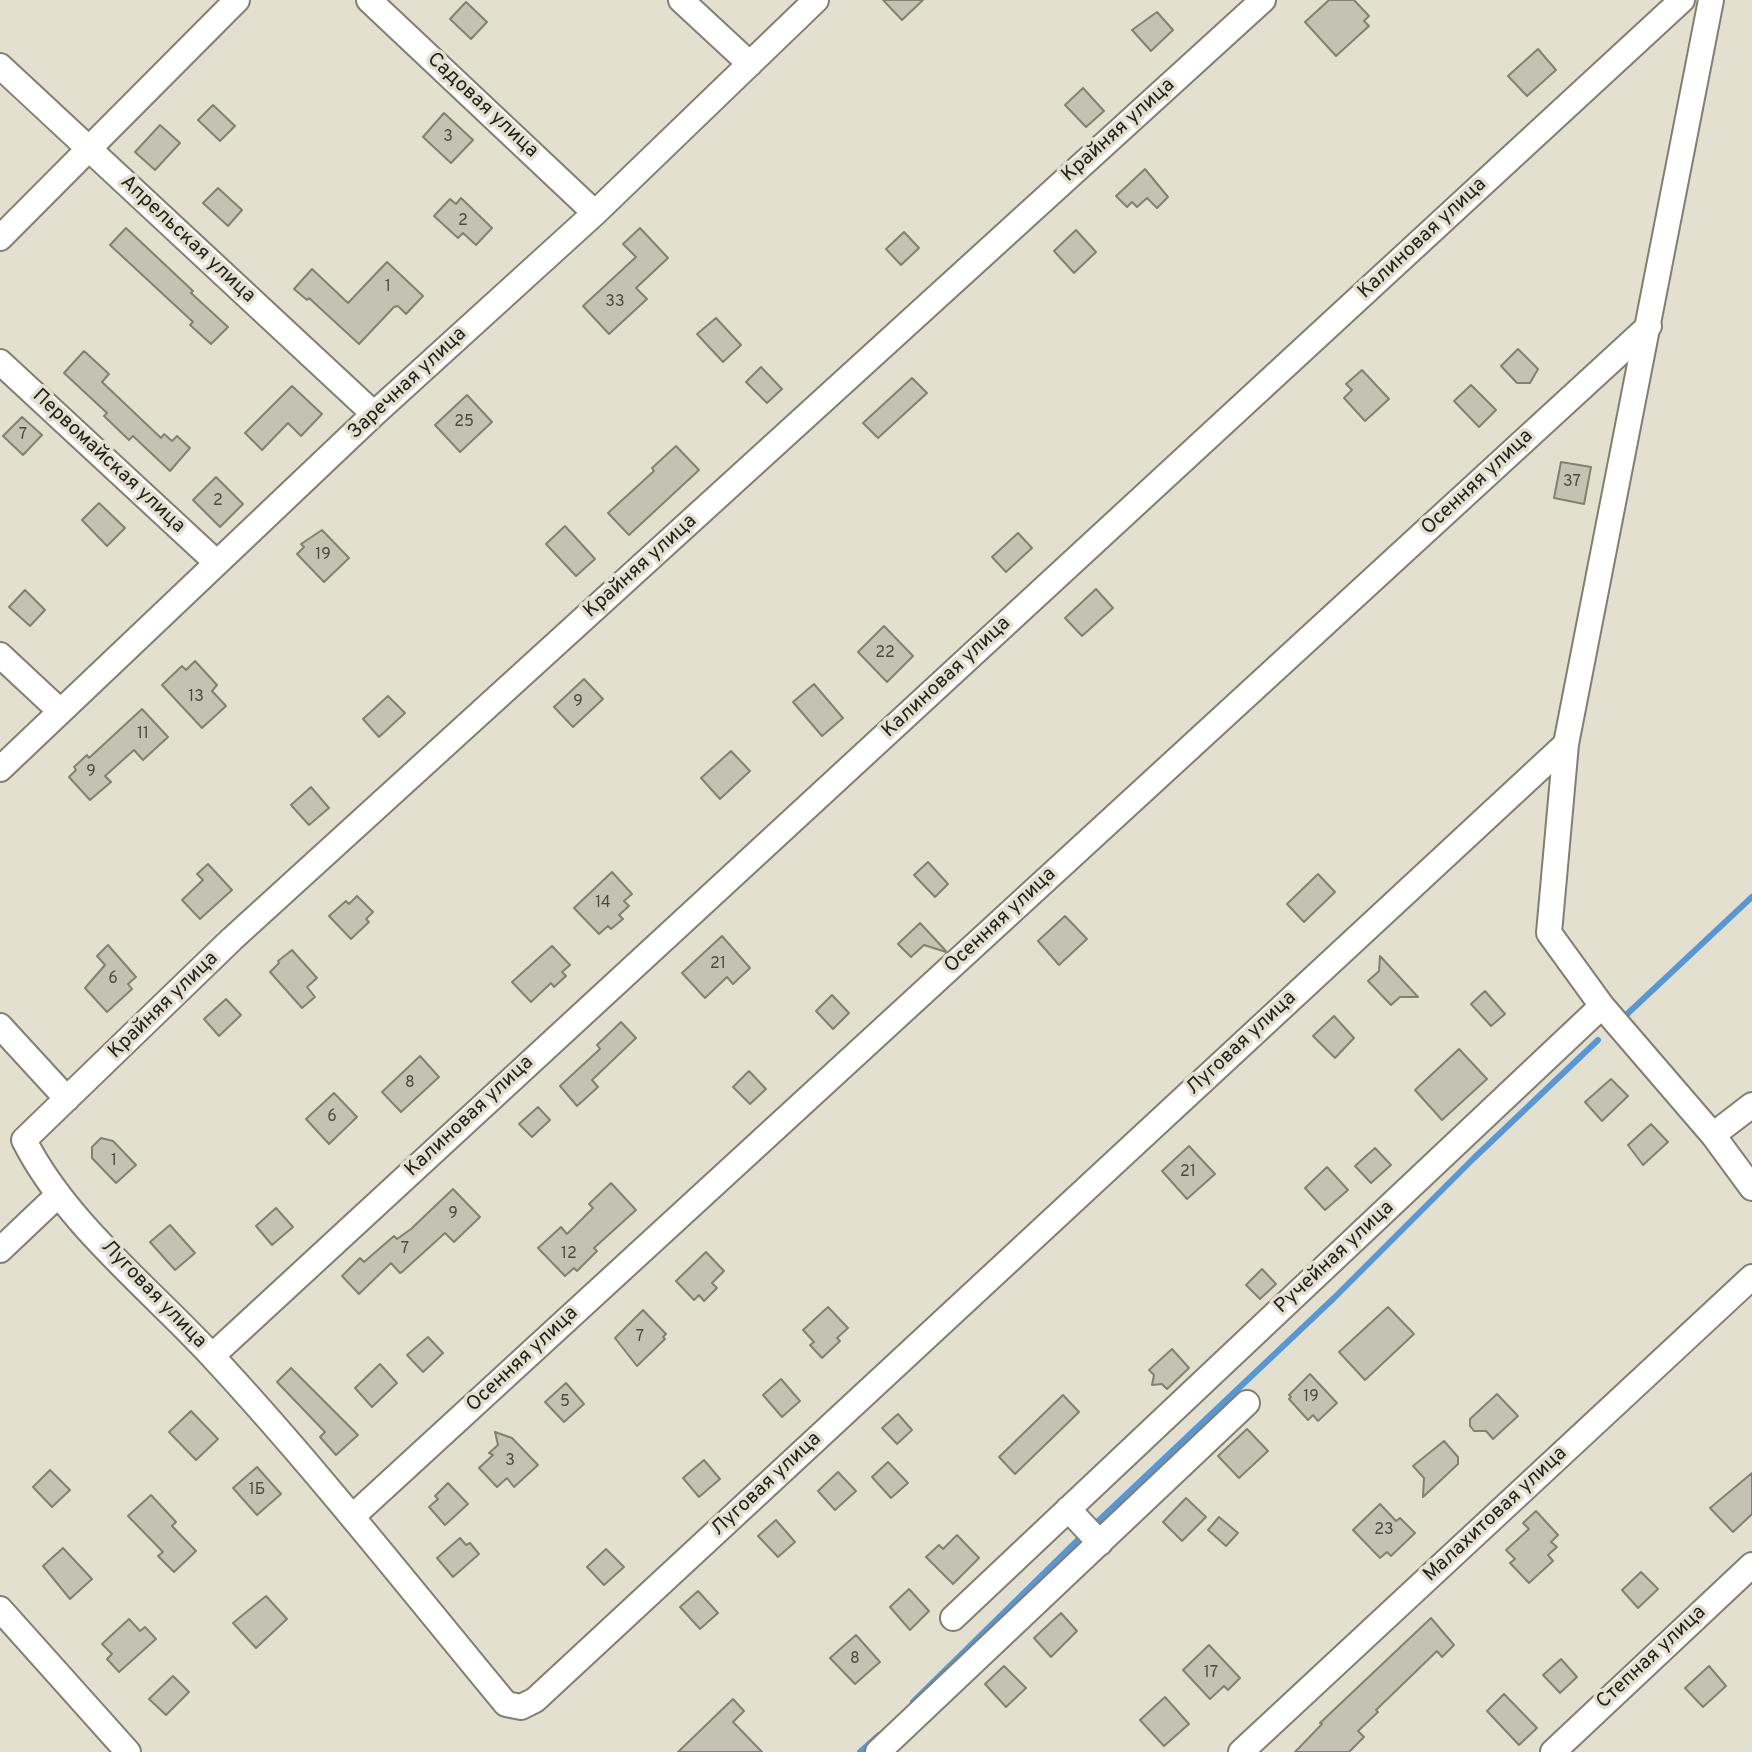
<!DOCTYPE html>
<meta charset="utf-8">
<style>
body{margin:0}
canvas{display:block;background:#e3e0d0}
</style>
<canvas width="1752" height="1752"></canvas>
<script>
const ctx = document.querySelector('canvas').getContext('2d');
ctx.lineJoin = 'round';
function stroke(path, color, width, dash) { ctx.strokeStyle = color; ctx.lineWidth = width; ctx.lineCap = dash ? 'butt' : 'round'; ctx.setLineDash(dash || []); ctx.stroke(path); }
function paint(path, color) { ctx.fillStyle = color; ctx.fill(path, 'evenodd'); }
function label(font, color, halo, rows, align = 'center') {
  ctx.font = font + ' Overpass,sans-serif'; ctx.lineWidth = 7; ctx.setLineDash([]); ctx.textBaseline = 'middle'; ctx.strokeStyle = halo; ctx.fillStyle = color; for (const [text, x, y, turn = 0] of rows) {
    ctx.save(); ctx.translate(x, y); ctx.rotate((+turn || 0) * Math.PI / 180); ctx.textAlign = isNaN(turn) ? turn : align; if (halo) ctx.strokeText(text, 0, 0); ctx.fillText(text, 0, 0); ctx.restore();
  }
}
stroke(new Path2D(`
 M1625 1016 1752 897
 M1093 1526 1334 1298 1474 1158 1598 1040
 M913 1702 1085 1533
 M860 1752 879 1735`), '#5897d4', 6);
const building = new Path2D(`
 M883 0H923L902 20Z
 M1329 0H1354L1369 16 1364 21 1369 26 1336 56 1305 22Z
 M466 2 487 22 471 39 450 19Z
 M1157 12 1173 30 1151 51 1132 30Z
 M1538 49 1556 70 1527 96 1508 76Z
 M1083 88 1104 111 1086 127 1065 105Z
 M213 105 235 126 220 141 198 120Z
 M444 113 473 140 451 163 423 137Z
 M160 125 180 143 155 170 135 152Z
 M1145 169 1168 197 1157 208 1147 198 1137 207 1132 202 1127 207 1116 196Z
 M218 188 242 210 228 226 203 203Z
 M461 198 492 228 476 245 463 233 458 238 434 216 450 199 456 204Z
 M126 228 193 291 191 293 228 327 211 344 190 325 193 322 110 245Z
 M640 228 668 258 636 288 647 299 609 334 583 306 636 257 623 244Z
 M1076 230 1096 252 1074 273 1054 251Z
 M904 232 919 248 901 265 886 249Z
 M387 262 423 296 406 314 398 306 394 307 359 344 309 298 307 300 294 289 312 269 348 303Z
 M716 318 741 345 723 362 697 334Z
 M1518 349 1538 369 1530 383H1517L1501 366Z
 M84 351 109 374 102 382 161 438 164 434 172 441 177 436 190 448 170 471 133 436 129 440 104 416 107 413 64 373Z
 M761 367 782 389 767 403 746 382Z
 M1362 370 1389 399 1365 421 1344 398 1352 390 1346 384Z
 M912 378 927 393 878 438 863 423Z
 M1471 385 1496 410 1479 427 1454 401Z
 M292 386 322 414 301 436 288 423 262 450 245 433Z
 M467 395 492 422 460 452 435 425Z
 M22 417 42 435 23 455 3 436Z
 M676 446 699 470 629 535 608 513 654 471 652 468Z
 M1561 462 1591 467 1584 504 1554 498Z
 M216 477 243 504 220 527 193 500Z
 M99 503 125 528 107 546 82 520Z
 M565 526 595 559 576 576 546 544Z
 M322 530 349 558 324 582 297 554 304 547 301 544Z
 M1018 533 1032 548 1006 572 992 557Z
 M1096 589 1113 608 1082 636 1065 618Z
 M25 590 45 610 30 626 9 607Z
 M884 626 913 656 887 682 858 652Z
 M195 661 217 685 212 691 226 706 202 728 162 685 182 666 186 670Z
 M584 679 603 699 573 727 554 707Z
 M814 684 843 718 822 736 793 702Z
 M388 696 405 713 379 737 363 719Z
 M142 709 168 737 143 760 134 750 105 776 111 782 90 800 69 777 76 770 74 767 87 755 89 758Z
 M731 751 750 771 720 799 701 778Z
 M311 787 329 808 309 825 291 805Z
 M928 862 948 884 935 897 914 875Z
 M208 864 232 890 200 919 182 900 203 880 197 874Z
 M612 872 632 894 624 901 629 906 619 915 623 919 611 929 608 926 599 934 574 908Z
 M1318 874 1335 892 1304 922 1287 904Z
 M357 896 373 912 366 919 369 922 351 939 329 916 346 901 349 904Z
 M1065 916 1087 939 1059 965 1038 941Z
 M920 923 946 951V952L924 945 911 957 898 944Z
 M722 936 750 968 733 984 727 977 705 998 682 973Z
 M108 945 136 977 128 984 132 989 107 1012 85 988 105 965 97 956Z
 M552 946 570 965 562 972 566 976 554 987 551 983 531 1002 512 982Z
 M292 950 317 978 307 987 315 997 302 1008 270 972 279 963 278 961Z
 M1380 956 1418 997H1400L1391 1005 1368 981 1379 971Z
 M1485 991 1505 1014 1491 1026 1471 1004Z
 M832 995 849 1013 833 1029 816 1011Z
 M226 999 241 1015 219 1036 204 1019Z
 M1334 1016 1354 1038 1335 1058 1313 1036Z
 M621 1022 636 1038 592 1080 598 1087 577 1106 560 1086 600 1049 597 1045Z
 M1459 1049 1487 1079 1442 1120 1415 1090Z
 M420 1056 439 1077 401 1112 382 1092Z
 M749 1071 766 1089 750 1104 733 1087Z
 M1611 1079 1628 1096 1602 1121 1585 1102Z
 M334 1093 357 1117 329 1144 306 1119Z
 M538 1107 550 1120 532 1137 519 1124Z
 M1651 1124 1668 1142 1643 1165 1628 1145Z
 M101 1138 113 1141 136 1165 116 1183 92 1158V1147Z
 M1189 1146 1215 1174 1187 1199 1162 1171Z
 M1375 1148 1391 1165 1371 1183 1355 1166Z
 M1327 1167 1348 1190 1325 1210 1305 1188Z
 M611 1183 636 1210 594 1248 597 1251 577 1271 574 1268 565 1276 538 1248 561 1227 567 1234 593 1208 589 1204Z
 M453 1189 480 1217 454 1242 445 1233 402 1272 400 1273 391 1263 359 1294 342 1276 360 1258 364 1262 394 1236 397 1239 411 1229Z
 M276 1208 293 1227 272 1245 256 1226Z
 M170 1225 195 1253 175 1270 150 1242Z
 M706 1252 724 1271 712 1283 717 1288 704 1301 699 1295 694 1300 676 1281Z
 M1262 1269 1276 1284 1260 1299 1246 1285Z
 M828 1307 848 1328 837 1338 840 1341 822 1358 810 1345 814 1342 803 1330Z
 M1388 1307 1414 1334 1365 1380 1339 1352Z
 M643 1310 666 1334 663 1337 665 1339 637 1366 615 1338Z
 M428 1337 443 1353 423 1372 407 1355Z
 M1172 1349 1189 1368 1167 1389 1162 1384 1152 1385 1154 1375 1149 1370Z
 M380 1364 397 1383 372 1407 355 1388Z
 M291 1368 358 1435 336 1455 320 1437 325 1432 277 1382Z
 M1310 1374 1337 1403 1318 1421 1313 1415 1308 1420 1289 1399 1291 1397 1289 1395Z
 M781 1379 800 1401 782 1417 763 1395Z
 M566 1383 584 1404 564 1422 545 1402Z
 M1497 1394 1518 1416 1493 1439 1486 1431H1474L1470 1426V1419Z
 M1063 1395 1079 1412 1015 1474 999 1457Z
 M191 1411 218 1439 196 1460 169 1432Z
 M898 1414 912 1430 897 1444 882 1428Z
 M1247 1429 1268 1451 1239 1478 1218 1456Z
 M495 1432 512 1438 538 1465 514 1487 507 1478 497 1487 479 1468 493 1455 489 1453 498 1445Z
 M1444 1441 1458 1457V1464L1423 1497 1424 1478 1413 1466Z
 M704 1460 720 1479 699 1497 683 1478Z
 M888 1462 908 1483 891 1498 872 1477Z
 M257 1467 281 1494 257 1515 233 1488Z
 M50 1470 70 1490 52 1507 33 1487Z
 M838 1472 856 1491 835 1510 818 1491Z
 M1752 1473V1514L1733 1532 1710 1508Z
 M448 1483 468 1504 445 1525 429 1507 438 1499 435 1496Z
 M151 1495 176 1522 172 1526 196 1551 174 1572 158 1556 163 1552 128 1516Z
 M1186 1498 1206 1517 1182 1541 1163 1522Z
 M1380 1504 1396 1521 1400 1518 1415 1533 1391 1556 1387 1552 1380 1558 1353 1530Z
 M1536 1511 1558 1535 1551 1542 1557 1547 1548 1555 1553 1561 1529 1583 1510 1563 1515 1559 1506 1550 1529 1529 1523 1523Z
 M1219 1517 1238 1533 1226 1546 1208 1530Z
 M776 1520 795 1542 778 1557 758 1536Z
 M957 1535 979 1558 953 1584 926 1557 939 1545 943 1549Z
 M460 1538 466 1545 470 1543 479 1554 453 1577 437 1558Z
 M63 1548 92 1579 70 1599 43 1566Z
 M606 1549 624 1567 604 1585 587 1567Z
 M1641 1572 1658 1589 1638 1608 1622 1590Z
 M909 1589 929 1611 910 1630 890 1607Z
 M698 1591 718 1613 700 1629 680 1607Z
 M266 1596 287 1619 256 1648 233 1623Z
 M1061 1613 1077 1631 1051 1657 1034 1638Z
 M1431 1618 1454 1645 1442 1657 1437 1651 1376 1710 1378 1712 1358 1731 1364 1737 1349 1752H1295L1322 1724 1320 1723Z
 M129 1619 140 1631 145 1627 156 1639 119 1672 107 1659 112 1654 102 1644Z
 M856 1635 880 1662 855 1684 830 1658Z
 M1209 1645 1240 1678 1228 1690 1224 1686 1210 1699 1183 1670Z
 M1561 1659 1577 1677 1560 1693 1543 1675Z
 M1004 1666 1026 1688 1006 1707 985 1684Z
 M1709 1666 1726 1686 1703 1707 1685 1688Z
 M173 1676 189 1692 166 1715 149 1699Z
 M1504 1694 1537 1728 1519 1745 1487 1711Z
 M1165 1697 1189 1724 1164 1746 1140 1720Z
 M733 1699 744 1711 733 1722 762 1752H678Z`);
paint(building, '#c4c2b2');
stroke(building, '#838172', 2);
const minor = new Path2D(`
 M369 0 595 213
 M681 0 750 64
 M1263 0 232 939 24 1140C65 1222 149 1288 211 1355 315 1467 409 1587 506 1704L521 1707 535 1700 1566 744
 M1711 0 1566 744 1549 933 1602 1006 1713 1135 1752 1188
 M0 66 374 414
 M0 238 237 0
 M0 362 217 563
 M0 655 60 711
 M0 769 374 414 595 213 816 0
 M0 1026 67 1099
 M1713 1135 1752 1105
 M0 1250 57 1196
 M212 1356 1682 0
 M1068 1509 1100 1543
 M352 1517 1649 326
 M0 1609 128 1752
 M953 1618 1602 1006
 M878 1752 1247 1403
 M1241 1752 1752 1277
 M1553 1752 1752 1565`);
stroke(minor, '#827f71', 28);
stroke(minor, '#fff', 24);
label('16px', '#4b4a42', null, [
 ["3",448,138],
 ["2",463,222],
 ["1",388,288],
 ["33",615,303],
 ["25",464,423],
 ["7",23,436],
 ["37",1572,483],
 ["2",218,502],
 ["19",323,556],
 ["22",885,654],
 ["13",196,698],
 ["9",578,703],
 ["11",143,735],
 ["9",91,773],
 ["14",603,904],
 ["21",718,965],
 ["6",113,980],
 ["8",410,1084],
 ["6",332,1118],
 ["1",114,1162],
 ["21",1188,1173],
 ["9",453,1215],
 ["7",405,1250],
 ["12",569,1255],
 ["7",640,1338],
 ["19",1311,1398],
 ["5",565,1403],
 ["3",510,1462],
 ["1Б",257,1491],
 ["23",1384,1531],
 ["8",855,1660],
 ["17",1211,1674]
]);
label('20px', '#23221d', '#e3e0d0', [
 ["Садовая улица",482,106,43],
 ["Крайняя улица",1119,131,-42],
 ["Калиновая улица",1423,239,-43],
 ["Апрельская улица",187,240,43],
 ["Заречная улица",408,384,-43],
 ["Первомайская улица",108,462,43],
 ["Осенняя улица",1478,483,-43],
 ["Крайняя улица",641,567,-42],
 ["Калиновая улица",947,678,-43],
 ["Осенняя улица",1001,921,-43],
 ["Крайняя улица",164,1006,-44],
 ["Луговая улица",1242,1044,-43],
 ["Калиновая улица",470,1117,-43],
 ["Ручейная улица",1335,1258,-43],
 ["Луговая улица",153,1295,46],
 ["Осенняя улица",523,1360,-43],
 ["Луговая улица",767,1485,-43],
 ["Малахитовая улица",1496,1515,-43],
 ["Степная улица",1652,1658,-43]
]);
</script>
